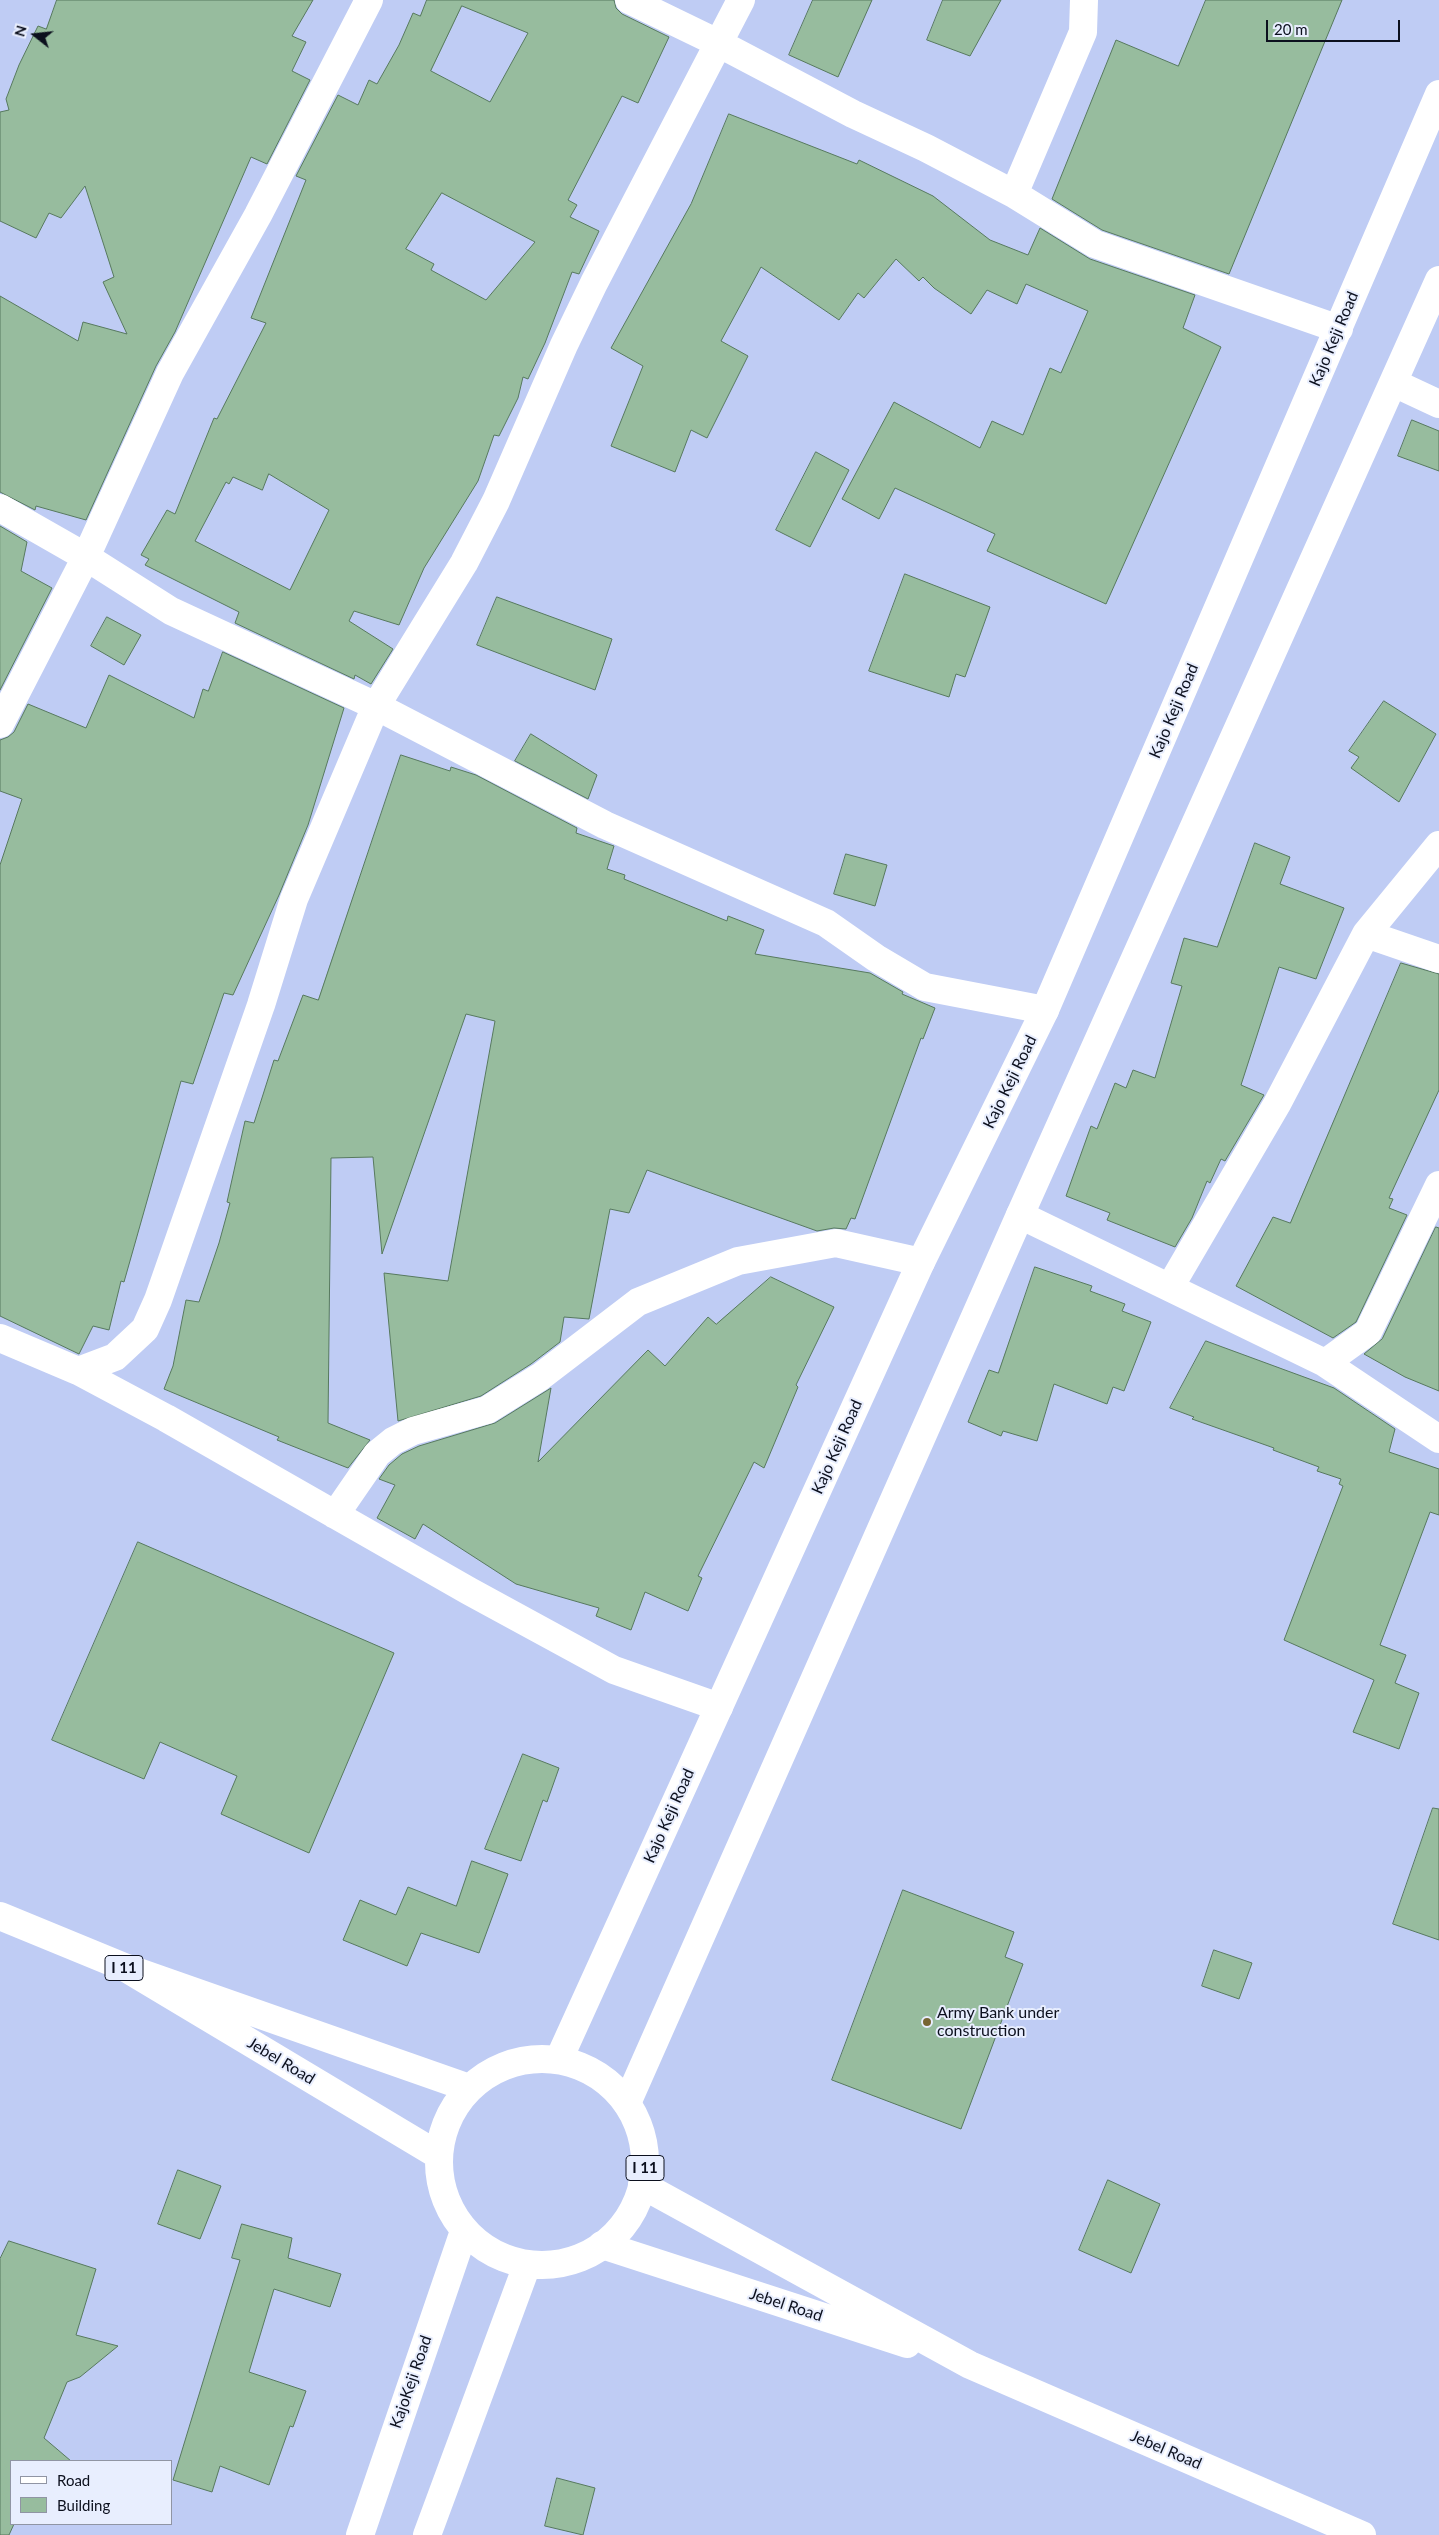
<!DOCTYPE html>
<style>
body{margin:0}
#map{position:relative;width:1439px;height:2535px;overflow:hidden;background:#bfccf4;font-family:Lato,sans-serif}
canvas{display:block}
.legend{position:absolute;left:10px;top:2460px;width:162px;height:65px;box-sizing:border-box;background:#e8eefe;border:1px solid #9095a4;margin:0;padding:6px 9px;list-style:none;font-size:15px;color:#0c101e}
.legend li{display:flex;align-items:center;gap:10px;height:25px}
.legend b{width:25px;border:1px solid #9095a4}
.north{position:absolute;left:10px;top:10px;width:50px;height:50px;-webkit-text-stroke:4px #e8eefe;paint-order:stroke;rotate:286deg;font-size:14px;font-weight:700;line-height:20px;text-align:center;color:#0c101e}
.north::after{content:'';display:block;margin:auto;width:18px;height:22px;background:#0c101e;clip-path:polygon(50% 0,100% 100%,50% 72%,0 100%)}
.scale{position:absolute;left:1266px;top:20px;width:134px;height:22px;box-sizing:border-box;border:2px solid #0c101e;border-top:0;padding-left:6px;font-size:15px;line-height:18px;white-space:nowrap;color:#0c101e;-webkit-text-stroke:4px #e8eefe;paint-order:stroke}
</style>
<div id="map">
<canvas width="1439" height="2535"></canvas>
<ul class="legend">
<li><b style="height:6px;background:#fff"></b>Road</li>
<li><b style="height:14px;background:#97bc9e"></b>Building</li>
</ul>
<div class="north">N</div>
<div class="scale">20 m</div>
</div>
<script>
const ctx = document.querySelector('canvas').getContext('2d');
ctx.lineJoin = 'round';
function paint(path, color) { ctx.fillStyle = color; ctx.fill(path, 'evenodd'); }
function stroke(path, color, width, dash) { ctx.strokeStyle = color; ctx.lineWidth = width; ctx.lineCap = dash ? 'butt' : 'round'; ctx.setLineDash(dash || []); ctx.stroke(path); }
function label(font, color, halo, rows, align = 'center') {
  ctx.font = font + ' Lato,sans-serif'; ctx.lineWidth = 4; ctx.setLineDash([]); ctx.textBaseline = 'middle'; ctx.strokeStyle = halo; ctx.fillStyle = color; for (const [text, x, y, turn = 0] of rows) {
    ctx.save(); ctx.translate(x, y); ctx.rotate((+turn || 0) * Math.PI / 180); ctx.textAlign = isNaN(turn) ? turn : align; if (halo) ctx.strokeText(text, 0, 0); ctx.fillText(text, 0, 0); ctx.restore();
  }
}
const building = new Path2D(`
 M57 0H313L292 36 306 42 292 71 310 80 267 164 251 157 175 332 156 366 86 520 36 506 35 510 0 492V296L78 341 83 322 127 334 103 282 114 277 85 186 61 218 49 213 36 238 0 221V112L9 110 6 99 19 65 38 26 46 29Z
 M427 0H614L616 8 622 14 669 37 638 103 622 96 568 200 577 205 570 217 599 231 579 274 572 272 545 343 528 379 523 377 518 398 499 436 494 435 478 481 424 568 399 625 354 611 349 621 393 649 371 684 355 675 354 679 235 623 239 612 145 565 149 559 141 555 167 510 175 514 214 418 217 419 266 323 251 318 306 180 296 176 338 95 358 105 369 80 377 84 399 45 413 13 420 16ZM462 6 528 33 490 102 431 71ZM442 193 535 242 486 300 431 270 434 264 406 249ZM269 474 329 510 290 590 195 541 226 482 229 484 233 477 262 490Z
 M813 0H872L838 77 789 55Z
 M943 0H1001L970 56 927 40Z
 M1206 0H1342L1229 274 1102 230 1052 199 1116 40 1178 66Z
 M729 114 857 164 859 160 933 196 990 240 1028 255 1040 228 1090 259 1195 295 1183 328 1221 347 1106 604 987 551 995 534 895 488 879 519 842 499 894 402 980 448 992 421 1023 435 1050 368 1061 373 1088 311 1026 284 1017 304 987 290 971 314 934 288 923 277 919 281 896 259 864 298 858 293 839 320 761 267 721 341 748 356 707 438 691 430 675 472 611 446 643 366 611 348 691 204Z
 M1412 420 1439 431V471L1398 456Z
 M816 452 849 470 810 547 776 530Z
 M0 526 27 542 21 571 52 588 0 690Z
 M905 574 990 607 965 677 956 674 949 697 869 671Z
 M497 597 612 639 595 690 477 645Z
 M107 617 141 635 124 665 91 646Z
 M223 652 344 708 308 825 279 895 233 995 224 993 193 1084 181 1081 124 1282 121 1281 109 1330 93 1326 79 1354 0 1316V865L22 799 0 791V740L8 737 14 732 28 704 86 728 109 675 194 718 203 689 208 691Z
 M1384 701 1436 734 1399 802 1351 768 1359 757 1349 751Z
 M531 734 597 775 588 799 515 761Z
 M401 755 450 771 451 767 476 775 577 828 576 833 614 846 607 869 625 875 624 879 727 921 728 916 764 930 755 954 870 973 903 992 902 994 935 1008 923 1039 921 1038 855 1219 851 1218 846 1229 834 1228 817 1231 647 1170 629 1213 610 1209 589 1319 564 1317 560 1342 531 1364 481 1396 398 1421 384 1273 448 1281 495 1021 466 1014 382 1254 373 1157 331 1158 328 1423 370 1440 348 1468 277 1440 279 1437 164 1389 173 1366 186 1300 199 1302 219 1243 230 1203 227 1202 245 1121 254 1123 274 1060 278 1061 303 995 318 1000Z
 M1255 843 1290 857 1280 884 1344 908 1316 979 1279 967 1241 1085 1264 1095 1225 1161 1221 1159 1210 1183 1207 1181 1192 1218 1175 1247 1107 1220 1110 1213 1066 1196 1091 1126 1097 1129 1115 1083 1126 1088 1133 1070 1155 1078 1182 986 1171 983 1184 938 1217 947Z
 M846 854 887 865 875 906 834 894Z
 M1401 963 1439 974V1090L1389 1198 1393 1199 1389 1208 1407 1215 1356 1322 1333 1338 1236 1286 1273 1217 1290 1223Z
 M1436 1227 1439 1228V1391L1405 1377 1364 1354 1382 1339Z
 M1035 1267 1092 1286 1090 1291 1125 1304 1122 1311 1151 1322 1124 1391 1113 1387 1107 1404 1054 1384 1037 1441 1003 1431 1001 1436 968 1422 989 1370 998 1373Z
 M771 1277 834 1307 796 1385 798 1387 764 1468 754 1462 698 1576 702 1578 688 1611 645 1592 631 1630 596 1616 599 1608 516 1584 423 1524 415 1539 377 1518 395 1485 379 1479 389 1465 402 1454 419 1446 495 1423 551 1388 538 1462 648 1350 665 1366 708 1317 716 1324Z
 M1206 1341 1334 1388 1395 1429 1389 1452 1439 1469V1515L1430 1512 1380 1645 1406 1655 1395 1683 1419 1693 1399 1749 1353 1732 1374 1680 1284 1640 1343 1486 1339 1484 1341 1479 1317 1471 1319 1467 1273 1450 1274 1448 1192 1419 1194 1417 1170 1408Z
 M138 1542 394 1653 309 1853 221 1814 237 1776 160 1742 144 1779 52 1740Z
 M523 1754 559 1768 547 1802 543 1800 521 1861 485 1849Z
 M1433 1808 1439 1809V1940L1393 1924Z
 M472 1861 508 1874 479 1953 421 1933 407 1966 343 1940 360 1900 396 1915 408 1887 456 1906Z
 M903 1890 1014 1932 1005 1957 1023 1964 961 2129 832 2080Z
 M1214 1950 1252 1963 1239 1999 1202 1986Z
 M178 2170 221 2186 200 2239 158 2224Z
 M1108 2180 1160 2204 1131 2273 1079 2250Z
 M242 2224 292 2238 288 2258 341 2274 330 2307 274 2289 249 2372 306 2391 293 2427 290 2426 269 2485 220 2466 212 2492 173 2480 240 2260 232 2258Z
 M9 2241 96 2269 76 2335 118 2346 80 2377 67 2382 44 2438 71 2461H11V2524H14L9 2535H0V2259Z
 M557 2478 595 2488 583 2535 545 2526Z`);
paint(building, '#97bc9e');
stroke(building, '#57795e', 1);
stroke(new Path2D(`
 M629 0 720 44 853 114 926 148 1014 194 1095 244 1339 329
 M1014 194 1083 32 1084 0
 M1394 383 1439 404
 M0 508 86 557 171 611 376 706 605 825 826 923 876 958 925 987 1045 1010
 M0 724 86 557 170 373 258 215 369 0
 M1366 934 1439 959
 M1020 1215 1325 1363 1439 1439
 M1170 1287 1277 1104 1366 934 1439 845
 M0 1338 78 1371 166 1418 469 1591 614 1670 719 1707
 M1325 1363 1368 1332 1439 1185
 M78 1371 115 1357 145 1329 158 1300 261 1005 294 899 376 706 464 563 496 501 564 345 594 283 741 0
 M335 1515 377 1454 393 1441 413 1431 487 1410 540 1377 638 1302 738 1261 836 1243 921 1262`), '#fff', 28);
stroke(new Path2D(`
 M559 2059 921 1262 1045 1010 1439 94
 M627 2103 1020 1215 1439 280
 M642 2185 970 2365 1362 2535
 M602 2245 907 2344`), '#fff', 28);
stroke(new Path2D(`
 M0 1916 124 1967
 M439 2162a103 103 0 1 1 206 0a103 103 0 1 1-206 0Z
 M438 2155 124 1967 469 2088
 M360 2535 464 2231
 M427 2535 527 2265`), '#fff', 28);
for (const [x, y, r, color] of [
 [927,2022,5,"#776533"]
]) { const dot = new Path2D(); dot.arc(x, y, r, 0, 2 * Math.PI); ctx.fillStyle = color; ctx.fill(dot); stroke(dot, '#e8eefe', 2); }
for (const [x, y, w] of [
 [124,1968,38],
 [645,2168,38]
]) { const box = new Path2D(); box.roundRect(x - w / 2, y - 12.5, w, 25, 4); ctx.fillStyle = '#e8eefe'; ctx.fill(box); stroke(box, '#0c101e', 1); }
label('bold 15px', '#0c101e', null, [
 ["I 11",124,1968],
 ["I 11",645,2168]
]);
label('16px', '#0c101e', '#e8eefe', [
 ["Kajo Keji Road",1334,339,-67],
 ["Kajo Keji Road",1174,711,-67],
 ["Kajo Keji Road",1010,1082,-64],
 ["Kajo Keji Road",837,1447,-66],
 ["Kajo Keji Road",669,1816,-66],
 ["Jebel Road",281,2061,31],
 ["Jebel Road",786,2305,18],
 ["KajoKeji Road",411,2382,-71],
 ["Jebel Road",1166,2450,23]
]);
label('16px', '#0c101e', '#e8eefe', [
 ["Army Bank under",937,2013],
 ["construction",937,2031]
], 'left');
</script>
